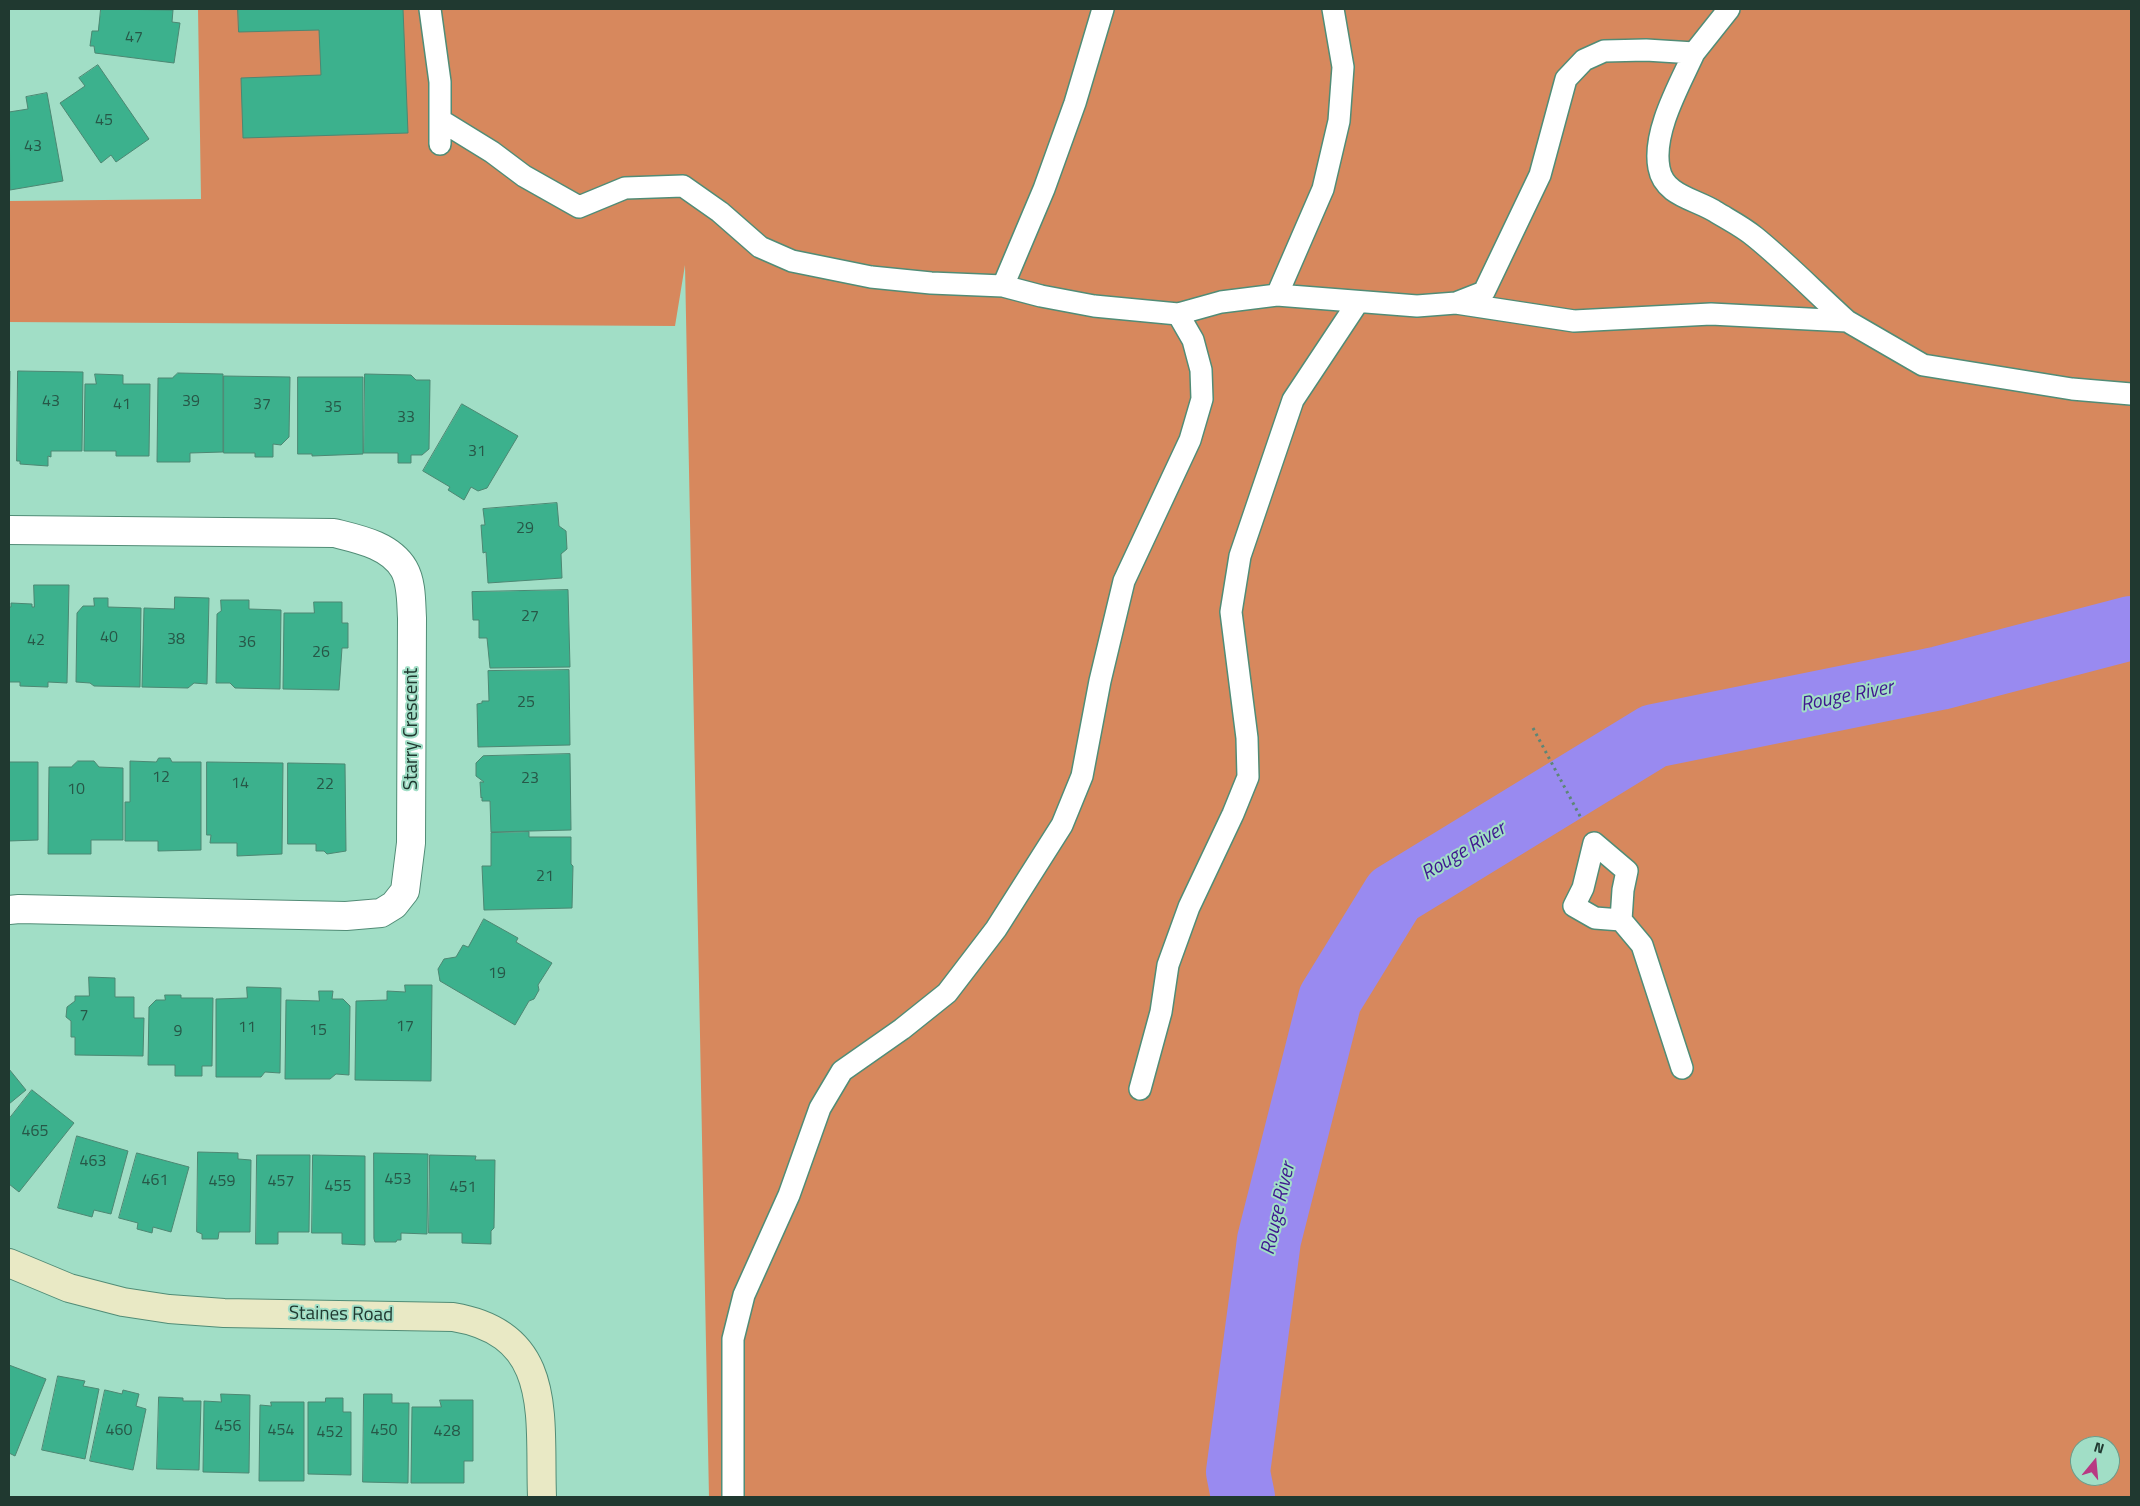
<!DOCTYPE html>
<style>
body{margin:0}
#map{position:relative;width:2140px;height:1506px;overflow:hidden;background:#a1dec6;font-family:"Titillium Web",sans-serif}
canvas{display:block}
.frame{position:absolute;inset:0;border:10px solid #203930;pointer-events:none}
.north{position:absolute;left:2070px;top:1436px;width:50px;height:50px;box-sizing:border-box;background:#a1dec6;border:1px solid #6d9c8a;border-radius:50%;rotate:17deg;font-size:14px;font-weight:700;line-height:20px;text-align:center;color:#203930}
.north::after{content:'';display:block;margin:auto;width:18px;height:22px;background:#b83883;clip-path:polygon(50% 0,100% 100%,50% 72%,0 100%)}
</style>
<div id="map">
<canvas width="2140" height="1506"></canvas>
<div class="frame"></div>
<div class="north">N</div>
</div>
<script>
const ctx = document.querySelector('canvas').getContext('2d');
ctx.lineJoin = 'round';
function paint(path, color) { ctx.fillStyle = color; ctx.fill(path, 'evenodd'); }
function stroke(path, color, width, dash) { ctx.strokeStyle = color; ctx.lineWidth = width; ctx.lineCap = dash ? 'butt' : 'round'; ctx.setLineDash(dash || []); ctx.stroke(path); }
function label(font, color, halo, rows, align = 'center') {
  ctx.font = font + ' "Titillium Web",sans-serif'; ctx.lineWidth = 4; ctx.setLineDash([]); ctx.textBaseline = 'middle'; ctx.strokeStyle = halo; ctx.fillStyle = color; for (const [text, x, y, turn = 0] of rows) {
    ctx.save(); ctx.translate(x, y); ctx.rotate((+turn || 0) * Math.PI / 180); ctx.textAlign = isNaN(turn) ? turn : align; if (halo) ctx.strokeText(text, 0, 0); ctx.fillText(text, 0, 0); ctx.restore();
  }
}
paint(new Path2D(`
 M198 9H2131V1497H709L685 265 675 326 9 322V201L201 199ZM2080 1446H2110V1476H2080Z`), '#d7885d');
stroke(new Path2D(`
 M1243 1497 1238 1472 1269 1240 1330 999 1394 895 1654 736 1940 678 2131 628`), '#998af0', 64);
const building = new Path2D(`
 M101 9 173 10 172 22 180 23 174 63 95 53 94 46H90L92 31H98Z
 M238 9H403L408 133 243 138 241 78 321 75 319 30 239 32Z
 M98 65 149 139 116 162 111 155 101 163 60 103 85 86 79 78Z
 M47 93 63 181 10 190 9 112 28 109 26 97Z
 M9 371H10L9 443Z
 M18 371 83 372 82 451H51V457L48 456V466L20 464V461H17Z
 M178 373 223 374V452L190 453V462H157L158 378H172Z
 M95 374 123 375V384H150L149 456H116V451H84L85 384H96Z
 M365 374 411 375 416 380H430L429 449 422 455H411V463H398V453H364Z
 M224 376 290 377 289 437 281 445 273 444V457H255V453H224Z
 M298 377H363V454L312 456V454H298Z
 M462 404 518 436 487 488 478 491 471 487 464 500 448 490 450 487 423 471Z
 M557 503 559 526 566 531 567 549 561 554 562 578 488 583 486 552 483 553 481 525H485L483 509Z
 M34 585H69L67 683 48 682V687L20 686V682H9V607H11V603L32 604V607H34Z
 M568 590 570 667 490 668 487 638H479V620H473L472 592Z
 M175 597 209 598 207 684 194 683 188 688 142 687 144 608 174 609Z
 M94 598H108V607L141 608 140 687 94 686 90 683 76 682 77 613 83 606H94Z
 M221 600H249V609L281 610 280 689 235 688 230 683H216L217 614 221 611Z
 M314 602H342V623H348V648H342L339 690 283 689 284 613H314Z
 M569 670 570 745 478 747 477 704 482 703V701H489L488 671Z
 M570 754 571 830 491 832 490 801H482V797L481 798 480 782H484L476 776V763L483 756Z
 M159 758H170L172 762H201V850L158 851V841H125V802H130V761L156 762Z
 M78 761H94L99 767 123 768V840H91V854H48L49 767H71Z
 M9 762H38V840L9 841Z
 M207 762 283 763 282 854 237 856V843H210L211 835H207Z
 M288 763 345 764 346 851 327 854 324 851H316V844H288Z
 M529 832V837H571V864L573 866 572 908 484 910 482 866H491V833Z
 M484 919 518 938 516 942 552 963 538 985 539 990 534 999 529 1001 515 1025 440 981 438 969 444 959 456 957 463 945 468 947Z
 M89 977 115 978V997H134V1018H144L143 1056 75 1055V1037H71V1021L66 1017 67 1007 75 1001V996H89Z
 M405 985H432L431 1081 355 1080 356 1001 387 1000V991L405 992Z
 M247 987 281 988 280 1073 265 1072 261 1077H216V999L247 998Z
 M319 991H333L332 999H343L350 1006 349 1075 336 1074 330 1079H285L286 1000 319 1001Z
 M165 995H181V998H213L212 1066H202V1076H175V1065H148L149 1007 156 1000H165Z
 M9 1069 26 1090 9 1104Z
 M32 1090 74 1123 19 1192 9 1184V1119Z
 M77 1136 128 1151 111 1214 94 1210 92 1217 58 1208Z
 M198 1152 238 1153V1159L251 1160 250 1232H219L218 1239H202V1234L197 1232Z
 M137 1153 189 1167 171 1232 153 1227 152 1233 137 1229 138 1223 119 1218Z
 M374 1153 428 1154 427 1234 401 1233V1240H397L396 1242H375L374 1239Z
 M257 1155H310L309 1232H278V1244H256Z
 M313 1155 365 1156V1245L342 1244V1233H312Z
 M430 1155 476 1156 475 1160H495L494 1228 491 1231V1244L462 1243V1233H429Z
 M9 1365 46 1379 15 1456 9 1453Z
 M58 1376 85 1381 83 1386 99 1389 85 1459 42 1450Z
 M105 1390 122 1394 123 1390 139 1394 136 1406 146 1409 133 1470 90 1461Z
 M221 1394 250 1395 249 1473 203 1472 204 1401 221 1402Z
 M364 1394H392V1403H409L408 1483 363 1482Z
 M159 1397 183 1398V1401H201L199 1470 157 1469Z
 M326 1398H343V1412H351V1475L308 1474V1402H325Z
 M440 1400H473V1461H464V1483H411L412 1407H441Z
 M271 1402H304V1481H259L260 1405 271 1406Z`);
paint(building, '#3cb18d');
stroke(building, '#4c8772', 1);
const lane = new Path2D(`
 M430 9 440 82V144
 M1103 9 1075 103 1044 189 1003 286 1041 296 1094 306 1178 314 1221 302 1277 295
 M1333 9 1343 67 1339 121 1323 189 1277 295 1417 306 1456 303 1484 292 1540 175 1566 79 1584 60 1604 51 1646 50 1694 53 1729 9
 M440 120 492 152 524 176 579 207 625 188 683 186 720 212 760 247 792 261 871 277 931 283 1003 286
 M1456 303 1574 321 1711 314 1847 321C1816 293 1787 263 1755 237 1743 227 1729 220 1716 212 1696 199 1664 196 1659 168 1652 132 1680 84 1694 53
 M1847 321 1923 365 2072 389 2131 394
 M1621 920 1595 918 1574 906 1583 888 1594 843 1627 871 1623 890 1621 920 1642 945 1682 1068
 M1140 1089 1161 1012 1168 965 1189 907 1233 814 1248 777 1247 738 1231 612 1240 556 1293 400 1358 302
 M733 1497V1339L744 1295 789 1195 820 1108 842 1071 902 1029 947 993 996 929 1062 825 1082 776 1100 681 1124 581 1190 440 1202 399 1201 370 1193 340 1178 314`);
const street = new Path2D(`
 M9 530 334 533C358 539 390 545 404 569 412 583 411 603 412 618L411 843 405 891 394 905 381 913 346 916 19 909 9 910`);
const secondary = new Path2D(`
 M9 1263 69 1288 123 1302 169 1309 224 1313 453 1317C555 1334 539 1417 542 1497`);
stroke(lane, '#518c76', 24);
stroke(street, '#518c76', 30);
stroke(secondary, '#518c76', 30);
stroke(new Path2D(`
 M1533 728 1581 818`), '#5c8676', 3, [2.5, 4]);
stroke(lane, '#fff', 21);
stroke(street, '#fff', 28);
stroke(secondary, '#e9e9c5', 28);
label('16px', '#275747', null, [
 ["47",134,38],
 ["45",104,121],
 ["43",33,147],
 ["43",51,402],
 ["39",191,402],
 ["41",122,405],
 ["37",262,405],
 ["35",333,408],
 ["33",406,418],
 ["31",477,452],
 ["29",525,529],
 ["27",530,617],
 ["40",109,638],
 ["38",176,640],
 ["42",36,641],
 ["36",247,643],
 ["26",321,653],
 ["25",526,703],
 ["12",161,778],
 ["23",530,779],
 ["14",240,784],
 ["22",325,785],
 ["10",76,790],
 ["21",545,877],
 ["19",497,974],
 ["7",84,1016],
 ["17",405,1027],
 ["11",247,1028],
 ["15",318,1031],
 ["9",178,1032],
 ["465",35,1132],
 ["463",93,1162],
 ["453",398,1180],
 ["461",155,1181],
 ["459",222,1182],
 ["457",281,1182],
 ["455",338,1187],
 ["451",463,1188],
 ["456",228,1427],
 ["460",119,1431],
 ["454",281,1431],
 ["450",384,1431],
 ["428",447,1432],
 ["452",330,1433]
]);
label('19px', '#203930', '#a1dec6', [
 ["Starry Crescent",412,729,-90],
 ["Staines Road",341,1315,1]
]);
label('italic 20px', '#3f178f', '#a1dec6', [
 ["Rouge River",1847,697,-11],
 ["Rouge River",1464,852,-31],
 ["Rouge River",1279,1209,-77]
]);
</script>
